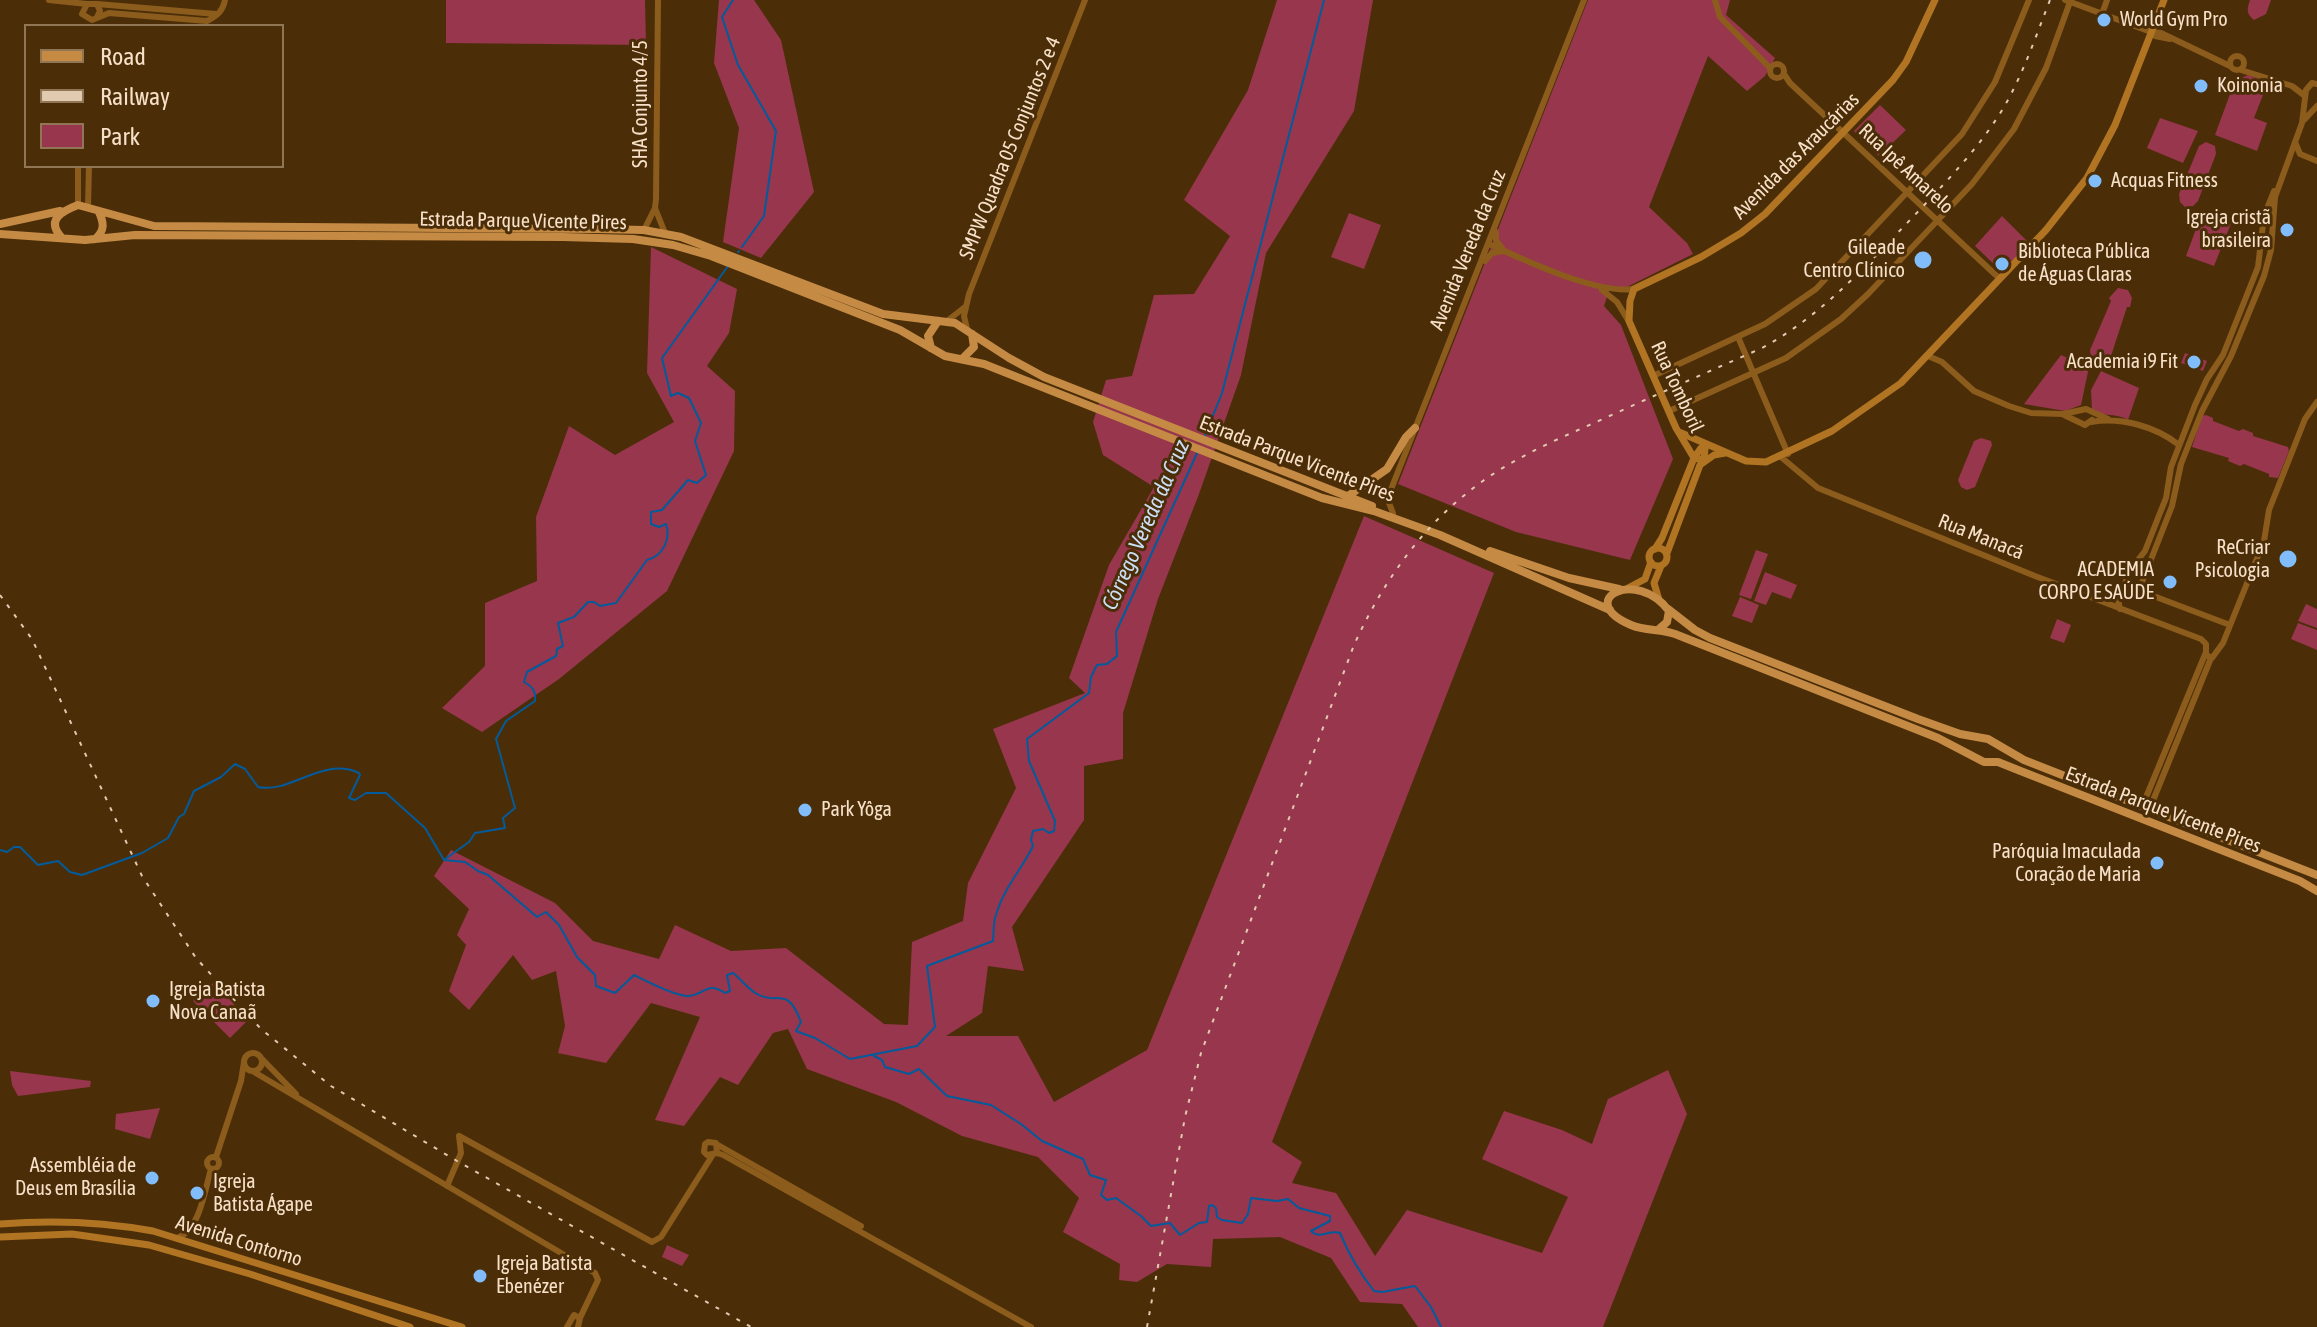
<!DOCTYPE html>
<meta charset="utf-8">
<style>
body{margin:0}
#map{position:relative;width:2317px;height:1327px;overflow:hidden;background:#4b2e08;font-family:"Asap Condensed",sans-serif}
canvas{display:block}
.legend{position:absolute;left:24px;top:24px;width:260px;height:144px;box-sizing:border-box;background:#4b2e08;border:2px solid #907655;margin:0;padding:10px 14px;list-style:none;font-size:24px;color:#f8e1c9}
.legend li{display:flex;align-items:center;gap:16px;height:40px}
.legend b{width:40px;border:2px solid #907655}
</style>
<div id="map">
<canvas width="2317" height="1327"></canvas>
<ul class="legend">
<li><b style="height:10px;background:#c58b45"></b>Road</li>
<li><b style="height:10px;background:#e2cab0"></b>Railway</li>
<li><b style="height:22px;background:#97364d"></b>Park</li>
</ul>
</div>
<script>
const ctx = document.querySelector('canvas').getContext('2d');
ctx.lineJoin = 'round';
function paint(path, color) { ctx.fillStyle = color; ctx.fill(path, 'evenodd'); }
function stroke(path, color, width, dash) { ctx.strokeStyle = color; ctx.lineWidth = width; ctx.lineCap = dash ? 'butt' : 'round'; ctx.setLineDash(dash || []); ctx.stroke(path); }
function label(font, color, halo, rows, align = 'center') {
  ctx.font = font + ' "Asap Condensed",sans-serif'; ctx.lineWidth = 6; ctx.setLineDash([]); ctx.textBaseline = 'middle'; ctx.strokeStyle = halo; ctx.fillStyle = color; for (const [text, x, y, turn = 0] of rows) {
    ctx.save(); ctx.translate(x, y); ctx.rotate((+turn || 0) * Math.PI / 180); ctx.textAlign = isNaN(turn) ? turn : align; if (halo) ctx.strokeText(text, 0, 0); ctx.fillText(text, 0, 0); ctx.restore();
  }
}
paint(new Path2D(`
 M446 0H645L646 45 446 43Z
 M719 0H754L781 40 814 192 761 258 723 242 739 128 714 63Z
 M1277 0H1373L1354 111 1266 253 1241 375 1199 494 1158 599 1123 713V759L1084 766V820L1012 927 1024 971 988 966 982 1013 946 1036H1018L1054 1102 1147 1050 1364 516 1494 573 1272 1142 1302 1162 1292 1183 1336 1193 1375 1256 1407 1210 1542 1253 1568 1197 1482 1159 1504 1111 1562 1130 1592 1144 1608 1099 1668 1070 1687 1114 1603 1327H1418L1402 1304 1360 1302 1331 1258 1280 1237 1213 1239 1211 1267 1167 1264 1137 1282 1119 1280 1120 1264 1063 1232 1079 1198 1038 1157 962 1136 896 1102 807 1069 788 1029 773 1033 738 1085 720 1077 684 1126 655 1120 700 1017 651 1003 606 1063 558 1053 565 1026 556 971 532 980 513 955 469 1010 449 991 466 945 457 935 469 909 434 876 451 850 555 903 593 941 659 959 675 925 731 951 786 948 884 1024 908 1025 912 942 963 921 968 883 1016 788 993 729 1085 693 1069 678 1109 565 1154 487 1103 455 1093 422 1106 380 1132 376 1154 295 1194 294 1230 236 1184 200 1248 90Z
 M1588 0H1730L1726 15 1775 58 1765 76 1747 91 1708 56 1649 207 1687 243 1693 254 1625 288H1610L1604 306 1621 325 1673 459 1630 560 1516 532 1398 484Z
 M2250 0H2271L2266 14 2254 20C2246 14 2247 9 2250 0Z
 M2248 75 2268 82 2254 118 2267 123 2257 151 2215 135 2233 86 2238 80Z
 M1880 105 1906 130 1879 156 1854 131Z
 M2160 118 2198 131 2183 163 2147 148Z
 M2206 142 2215 146 2216 154 2198 201 2193 206 2185 207 2180 202 2179 194 2199 146Z
 M2203 210 2232 221 2214 266 2186 256Z
 M1349 213 1381 225 1364 269 1331 257Z
 M2002 216 2029 243 2002 272 1975 246Z
 M651 247 737 289 729 333 707 366 735 391 734 451 667 591 559 679 482 732 442 708 485 666V603L537 581 536 517 569 426 615 455 674 422 647 373Z
 M2118 288 2128 290 2132 298 2130 307H2127L2110 359 2098 364 2091 359 2090 350 2111 301 2109 298Z
 M2185 353 2207 361 2203 371 2181 363Z
 M2061 355 2089 367 2081 405 2065 411 2024 404Z
 M2101 371 2139 388 2128 420C2117 413 2103 417 2092 410L2091 390Z
 M2206 415 2213 418V421L2239 431 2243 429 2253 433V436L2288 447 2289 451 2278 478 2269 477V474L2244 464 2240 466 2228 461 2229 458 2192 447 2202 416Z
 M1981 438 1991 441 1992 445 1975 487 1967 490 1961 487 1958 480 1974 441Z
 M1756 550 1768 554 1751 599 1739 595Z
 M1765 572 1797 585 1791 599 1772 592 1766 605 1754 601Z
 M1740 597 1759 605 1752 623 1732 616Z
 M2306 604 2317 609V628L2298 621Z
 M2057 619 2071 625 2064 643 2050 638Z
 M2298 623 2317 630V650L2291 639Z
 M214 982 248 1020 230 1038 193 1001Z
 M10 1071 91 1081 90 1087 18 1096 12 1085Z
 M160 1108 150 1139 115 1129 116 1114Z
 M667 1245 689 1255 682 1266 662 1257Z`), '#97364d');
stroke(new Path2D(`
 M733 0 722 17 738 65 776 131 764 216 742 247
 M738 252 739 251
 M1204 438 1222 393 1324 0
 M0 850 7 852 14 847H20L38 865 58 861 70 872 82 875 142 853 168 838 179 817 184 814 194 791 221 777 235 764 245 769 258 787C291 794 322 756 359 773L360 775 349 798 355 800 366 793H386L425 828 444 860 465 862 478 871 488 875 537 917 546 912 559 925 577 957 595 975 596 986 615 993 634 975C646 981 676 997 689 996 706 994 707 981 725 993L730 991 727 975 733 973C741 979 748 989 757 994 777 1006 787 984 801 1022L796 1031 815 1038 850 1059 917 1046 935 1027 927 966 993 941C994 932 993 923 996 915 1003 889 1022 869 1033 846L1031 840 1033 831 1043 829 1049 833 1054 831 1055 821 1029 761 1027 739 1089 693 1091 677 1097 665 1107 664 1117 656 1116 632 1198 451
 M445 859 469 842 475 833 505 828 503 818 515 808 496 739 506 721 535 701C536 691 533 687 524 682L527 672 556 656 557 649 563 646 558 623 574 617 588 602H594L600 606 616 603 647 560C663 556 671 539 666 524L659 527 651 524V512L662 510 688 480 697 483 706 475 695 441 701 423 689 398 678 393 671 396 662 358 728 266
 M874 1056 882 1060 885 1067 909 1074 919 1069 947 1096 991 1105 1021 1124 1042 1141 1083 1159 1090 1175 1106 1180 1101 1195 1107 1200 1116 1198 1141 1216 1151 1226 1170 1223 1180 1235 1199 1223 1207 1222 1209 1206 1212 1205 1216 1208 1217 1217 1222 1220 1242 1223 1248 1214 1251 1198 1277 1201 1288 1199 1299 1208 1330 1216V1221L1311 1231C1320 1240 1329 1229 1340 1233 1349 1255 1359 1272 1374 1291L1382 1292 1415 1286 1431 1307 1441 1327`), '#025b9c', 2);
stroke(new Path2D(`
 M49 0 87 4
 M1715 0 1720 17 1770 68
 M2065 0 2151 32 2155 36 2170 39
 M97 4 216 14
 M2102 14 2107 0
 M97 17 100 11 97 4H87L82 14 92 20 109 13 207 21C217 16 223 11 225 0
 M2151 32 2161 33 2230 66
 M2230 63a7 7 0 1 1 14 0a7 7 0 1 1-14 0Z
 M1770 71a7 7 0 1 1 14 0a7 7 0 1 1-14 0Z
 M2241 70 2292 86 2305 96
 M1784 74 1790 83 2000 279
 M2304 120 2317 106
 M2295 142 2300 154 2317 161
 M78 205V166
 M88 206 89 166
 M655 208 665 233
 M644 230 655 208 656 199 658 0
 M1489 244C1526 261 1596 294 1634 289
 M1485 261 1492 253 1504 251 1496 240V232
 M1602 290 1617 302 1628 320
 M947 321 965 307
 M967 329 964 316 969 294 1085 0
 M1738 337 1788 454
 M1928 356 1942 362 1974 391 2009 406 2031 413 2063 414 2086 409 2108 419
 M1653 376 1765 324 1816 289 1962 134 1995 82 2029 0
 M1669 411 1786 358 1841 319 1868 294 1972 184 2014 129 2046 68 2070 2
 M2064 415 2085 425 2092 420
 M2091 422C2121 417 2155 426 2179 445
 M1781 457 1818 488 2035 576 2201 639 2206 644V655L2212 658 2223 643 2264 541 2269 510 2294 447 2305 419 2317 402
 M1393 513 1389 503 1390 492 1584 0
 M2121 592 2135 589 2230 625
 M2144 592 2141 585 2172 506 2181 464 2202 411 2231 356 2264 276 2271 250 2275 197 2302 123 2306 90 2312 83 2317 84
 M2120 609 2118 600 2131 569 2145 551 2158 518 2166 498 2171 467 2195 405 2207 379 2223 355 2258 267 2264 216 2274 191
 M2142 807 2206 652
 M2155 812 2154 798 2211 658
 M244 1062a9 9 0 1 1 18 0a9 9 0 1 1-18 0Z
 M262 1059 296 1094
 M254 1072 595 1273 598 1280 580 1318
 M459 1136 652 1242 661 1237 712 1156
 M718 1145 861 1226
 M717 1153 716 1143 708 1142 705 1144 704 1152 707 1155 717 1153 723 1155 1031 1327
 M207 1163a6 6 0 1 1 12 0a6 6 0 1 1-12 0Z
 M216 1157 241 1081 244 1062
 M447 1186 461 1153 459 1136
 M179 1237C200 1229 205 1189 211 1169
 M567 1327 574 1315 580 1318 578 1327`), '#8c5c1d', 6);
stroke(new Path2D(`
 M1679 432 1746 461 1766 462 1832 431 1901 383 2046 230 2087 178 2115 125 2164 0
 M1704 460 1694 458 1676 428 1629 321 1630 301 1634 289 1701 257 1741 233 1765 214 1893 80 1906 62 1935 0
 M1649 557a9 9 0 1 1 18 0a9 9 0 1 1-18 0Z
 M1655 549 1662 538 1694 458 1701 448 1705 449 1704 460
 M1667 553 1700 465 1714 455 1725 453
 M1628 588 1645 579 1651 562
 M1659 600 1654 583 1661 566
 M0 1224C50 1220 104 1222 153 1231L462 1327
 M0 1237 72 1234 149 1245 250 1274 410 1327`), '#b17423', 7);
stroke(new Path2D(`
 M0 224 60 211
 M0 234 85 240 135 235 563 237 633 239 673 245 711 256 900 330 945 356 984 364 1322 498 1374 511 1440 535 1610 610
 M62 238C45 220 62 211 78 205L154 226 595 229 644 230 681 237 883 314 955 323 1009 358 1044 377 1372 506
 M95 239C105 231 104 223 99 212
 M931 348 928 336 938 321
 M962 359 974 347 972 334
 M1348 496 1387 469 1406 437 1415 428
 M1490 551 1569 578 1619 589
 M1668 609 1695 630 1710 638 1918 719 1960 734 1988 739 2024 760 2317 875
 M1659 629 1667 622 1669 611C1637 567 1573 600 1631 625 1645 631 1660 629 1675 634L1938 738 1984 762H1998L2018 770 2300 881 2317 891`), '#c58b45', 8);
stroke(new Path2D(`
 M0 595 32 639 142 876 196 958 261 1029 331 1086 457 1161 751 1327
 M1147 1327 1185 1117 1201 1053 1354 645C1379 590 1414 537 1461 498 1504 461 1554 441 1605 418 1658 394 1710 371 1762 348 1821 316 1864 268 1910 220 1944 184 1978 150 2004 107 2023 74 2036 36 2050 0`), '#e2cab0', 2, [4, 8]);
for (const [x, y, r, color] of [
 [2104,20,8,"#80bdfa"],
 [2201,86,8,"#80bdfa"],
 [2095,181,8,"#80bdfa"],
 [2287,230,8,"#80bdfa"],
 [1923,260,10,"#80bdfa"],
 [2002,264,8,"#80bdfa"],
 [2194,362,8,"#80bdfa"],
 [2288,559,10,"#80bdfa"],
 [2170,582,8,"#80bdfa"],
 [805,810,8,"#80bdfa"],
 [2157,863,8,"#80bdfa"],
 [153,1001,8,"#80bdfa"],
 [152,1178,8,"#80bdfa"],
 [197,1193,8,"#80bdfa"],
 [480,1276,8,"#80bdfa"]
]) { const dot = new Path2D(); dot.arc(x, y, r, 0, 2 * Math.PI); ctx.fillStyle = color; ctx.fill(dot); stroke(dot, '#4b2e08', 3); }
label('20px', '#f8e1c9', '#4b2e08', [
 ["World Gym Pro",2120,20],
 ["Koinonia",2217,86],
 ["Acquas Fitness",2111,181],
 ["Igreja cristã",2271,218,"right"],
 ["brasileira",2271,241,"right"],
 ["Gileade",1905,248,"right"],
 ["Centro Clínico",1905,271,"right"],
 ["Biblioteca Pública",2018,252],
 ["de Águas Claras",2018,275],
 ["Academia i9 Fit",2178,362,"right"],
 ["ReCriar",2270,548,"right"],
 ["Psicologia",2270,571,"right"],
 ["ACADEMIA",2154,570,"right"],
 ["CORPO E SAÚDE",2154,593,"right"],
 ["Park Yôga",821,810],
 ["Paróquia Imaculada",2141,852,"right"],
 ["Coração de Maria",2141,875,"right"],
 ["Igreja Batista",169,990],
 ["Nova Canaã",169,1013],
 ["Assembléia de",136,1166,"right"],
 ["Deus em Brasília",136,1189,"right"],
 ["Igreja",213,1182],
 ["Batista Ágape",213,1205],
 ["Igreja Batista",496,1264],
 ["Ebenézer",496,1287]
], 'left');
label('20px', '#f8e1c9', '#4b2e08', [
 ["SHA Conjunto 4/5",641,104,-90],
 ["SMPW Quadra 05 Conjuntos 2 e 4",1010,148,-68],
 ["Avenida das Araucárias",1796,156,-45],
 ["Rua Ipê Amarelo",1906,169,43],
 ["Estrada Parque Vicente Pires",523,221,1],
 ["Avenida Vereda da Cruz",1468,250,-68],
 ["Rua Tomboril",1677,387,65],
 ["Estrada Parque Vicente Pires",1297,459,21],
 ["Rua Manacá",1981,537,22],
 ["Estrada Parque Vicente Pires",2163,810,21],
 ["Avenida Contorno",239,1241,17]
]);
label('italic 22px', '#cadff5', '#4b2e08', [
 ["Córrego Vereda da Cruz",1146,525,-66]
]);
</script>
